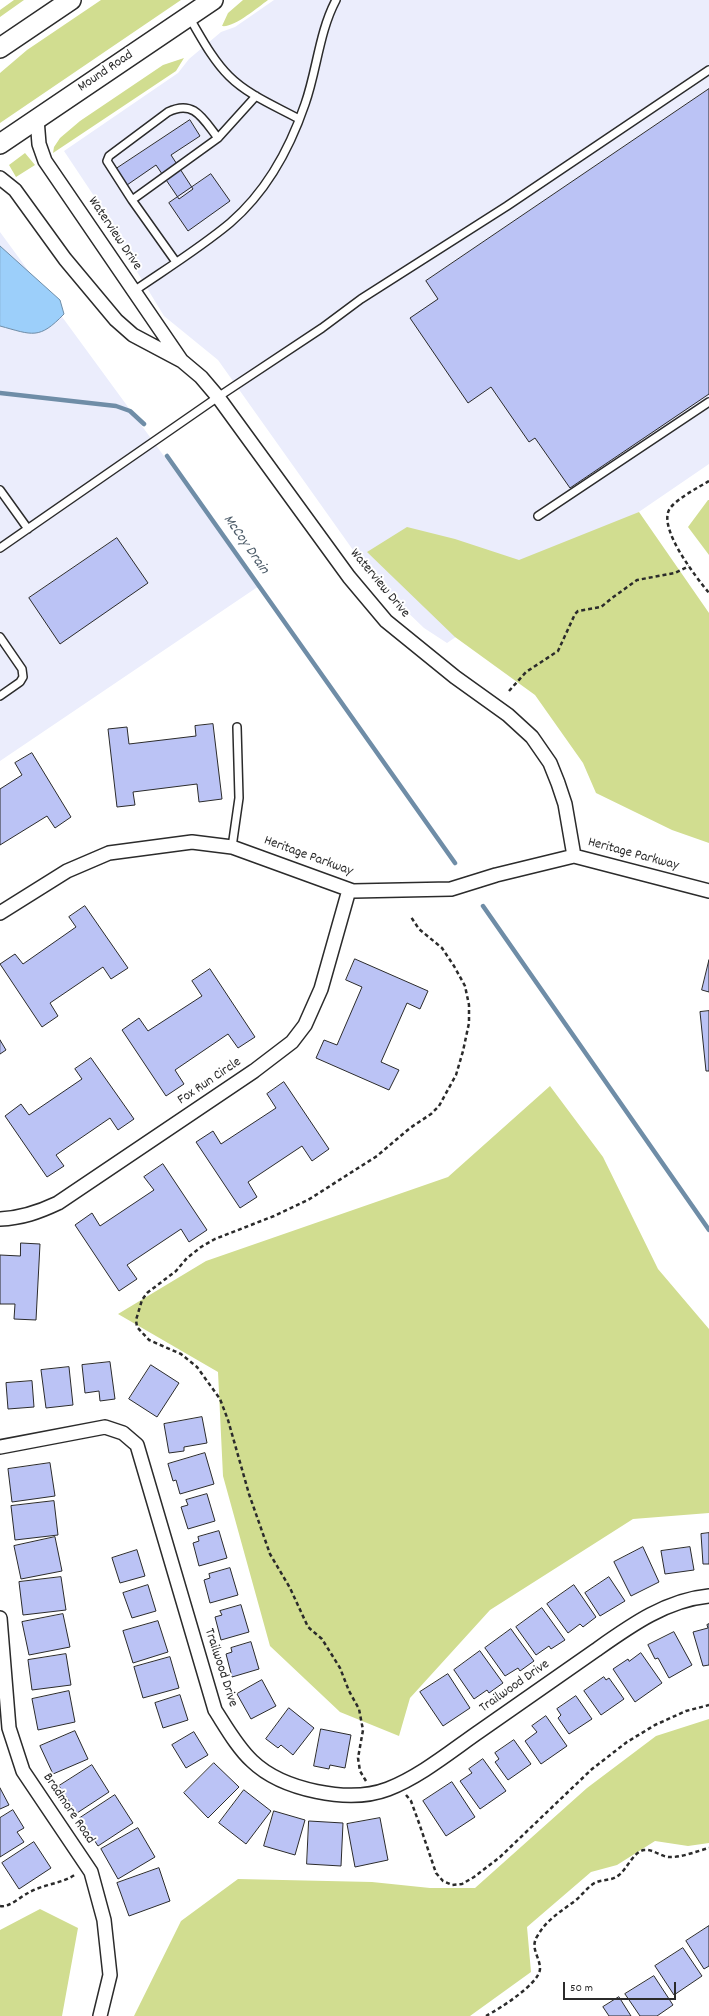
<!DOCTYPE html>
<style>
body{margin:0}
#map{position:relative;width:709px;height:2016px;overflow:hidden;background:#fff;font-family:Dekko,sans-serif}
canvas{display:block}
.scale{position:absolute;left:563px;top:1982px;width:113px;height:18px;box-sizing:border-box;border:2px solid #2b2b2b;border-top:0;padding-left:5px;font-size:12px;line-height:14px;white-space:nowrap;color:#2b2b2b;-webkit-text-stroke:3px #fff;paint-order:stroke}
</style>
<div id="map">
<canvas width="709" height="2016"></canvas>
<div class="scale">50 m</div>
</div>
<script>
const ctx = document.querySelector('canvas').getContext('2d');
ctx.lineJoin = 'round';
function paint(path, color) { ctx.fillStyle = color; ctx.fill(path, 'evenodd'); }
function stroke(path, color, width, dash) { ctx.strokeStyle = color; ctx.lineWidth = width; ctx.lineCap = dash ? 'butt' : 'round'; ctx.setLineDash(dash || []); ctx.stroke(path); }
function label(font, color, halo, rows, align = 'center') {
  ctx.font = font + ' Dekko,sans-serif'; ctx.lineWidth = 4; ctx.setLineDash([]); ctx.textBaseline = 'middle'; ctx.strokeStyle = halo; ctx.fillStyle = color; for (const [text, x, y, turn = 0] of rows) {
    ctx.save(); ctx.translate(x, y); ctx.rotate((+turn || 0) * Math.PI / 180); ctx.textAlign = isNaN(turn) ? turn : align; if (halo) ctx.strokeText(text, 0, 0); ctx.fillText(text, 0, 0); ctx.restore();
  }
}
paint(new Path2D(`
 M274 0H709V464L447 643 424 628 375 581 218 360 164 316 136 270 112 223 64 151 178 73 189 59 221 32 235 27Z
 M0 232 259 586 0 761Z`), '#ebedfc');
paint(new Path2D(`
 M14 0H24L0 17V10Z
 M101 0H181L0 123V73L27 50Z
 M243 0H268C258 7 234 28 222 26L228 13Z
 M184 58 176 71 53 153 54 147 60 138 80 121 163 65Z
 M25 153 35 165 16 177 9 165Z
 M708 500H709V555L688 527Z
 M639 512 709 613V843L672 830 596 793 583 763 535 695 455 637 367 552 407 527 455 539 519 560Z
 M550 1086 603 1157 658 1269 709 1329V1513L633 1519 490 1610 410 1698 399 1736 340 1712 270 1646 223 1476 218 1372 118 1314 206 1261 448 1177Z
 M709 1719V1843L688 1846 655 1841 617 1865 591 1872 527 1927 531 1972 470 2016H134L181 1921 238 1879 372 1882 430 1888H475L587 1788 656 1736Z
 M40 1909 78 1928 62 2016H0V1930Z`), '#d1dd90');
const water = new Path2D(`
 M0 246 60 300 64 314C39 340 33 335 0 326Z`);
paint(water, '#9ccffa');
stroke(water, '#6f8da7', 1);
stroke(new Path2D(`
 M0 393 116 406 130 411 144 424
 M167 456 455 863
 M483 906 709 1230`), '#6f8da7', 4.5);
const building = new Path2D(`
 M709 89V394L570 488 535 438 529 442 491 387 468 403 410 318 438 299 426 281Z
 M190 120 200 136 171 155 193 189 179 199 156 165 127 185 116 169Z
 M211 174 230 201 188 231 169 203Z
 M117 538 148 583 60 644 29 598Z
 M213 724 222 799 199 802 197 784 133 792 135 805 117 807 108 729 127 727 129 744 196 736 195 726Z
 M32 753 71 817 55 828 47 816 0 845V789L22 775 15 763Z
 M85 906 128 968 111 979 103 967 50 1003 58 1016 42 1027 0 964 15 954 23 964 76 927 69 917Z
 M355 959 428 991 420 1009 407 1003 381 1062 399 1070 389 1090 316 1058 324 1040 337 1045 362 987 346 980Z
 M709 960V992L702 990Z
 M210 969 255 1037 238 1048 228 1034 175 1070 184 1084 166 1096 122 1030 139 1018 148 1031 202 996 192 981Z
 M709 1011V1071H706L700 1012Z
 M0 1040 6 1050 0 1054Z
 M91 1058 134 1119 118 1130 110 1118 56 1155 64 1166 47 1177 5 1116 21 1104 29 1115 82 1079 75 1069Z
 M284 1082 329 1149 312 1161 302 1146 248 1182 257 1197 240 1208 196 1142 213 1131 221 1144 276 1108 267 1094Z
 M163 1164 207 1230 189 1242 181 1229 127 1265 137 1279 119 1291 75 1225 92 1213 100 1226 154 1190 144 1177Z
 M21 1243 40 1244 36 1320 14 1319 15 1304H0V1255L20 1256Z
 M110 1362 115 1399 100 1401 99 1391 85 1393 82 1365Z
 M151 1365 179 1383 157 1417 129 1399Z
 M69 1367 73 1405 46 1408 41 1370Z
 M32 1381 34 1407 8 1409 6 1383Z
 M202 1417 207 1443 184 1447V1451L169 1453 164 1424Z
 M205 1453 214 1484 180 1494 176 1480 173 1481 168 1464Z
 M50 1463 55 1496 12 1502 8 1469Z
 M207 1494 215 1521 188 1529 181 1507 188 1505 186 1500Z
 M54 1501 58 1535 15 1540 11 1506Z
 M219 1531 227 1558 199 1566 193 1543 199 1541 198 1537Z
 M709 1533V1564H703L701 1534Z
 M55 1537 62 1571 21 1579 14 1546Z
 M643 1547 659 1582 631 1596 614 1562Z
 M690 1547 694 1570 665 1574 661 1551Z
 M137 1550 145 1576 120 1583 112 1558Z
 M230 1568 238 1595 210 1603 204 1580 210 1578 209 1574Z
 M61 1577 66 1610 23 1615 19 1582Z
 M609 1577 625 1601 600 1616 585 1593Z
 M148 1585 156 1611 132 1618 123 1593Z
 M574 1585 596 1617 583 1627 580 1624 568 1633 547 1604Z
 M241 1605 249 1632 221 1640 215 1617 222 1615 220 1611Z
 M542 1608 565 1640 551 1649 549 1646 536 1655 516 1627Z
 M63 1614 70 1647 29 1655 22 1622Z
 M158 1621 168 1652 133 1663 123 1631Z
 M709 1624V1665L703 1666 693 1632 708 1628 707 1625Z
 M511 1629 534 1661 520 1671 518 1668 505 1676 485 1648Z
 M674 1632 692 1665 669 1678 658 1658 655 1659 648 1645Z
 M251 1642 259 1669 232 1677 226 1654 232 1652 231 1648Z
 M480 1651 503 1683 489 1693 487 1690 474 1699 454 1670Z
 M641 1653 662 1683 635 1702 613 1669 628 1659 629 1661Z
 M66 1654 71 1685 32 1690 28 1660Z
 M170 1657 179 1688 143 1698 134 1667Z
 M448 1674 470 1708 443 1726 420 1692Z
 M604 1677 606 1680 609 1678 624 1699 601 1715 584 1691Z
 M262 1680 276 1706 251 1719 237 1694Z
 M69 1691 75 1722 38 1730 32 1699Z
 M180 1695 188 1720 163 1728 155 1703Z
 M576 1696 592 1719 569 1734 558 1718 561 1715 557 1709Z
 M289 1708 314 1728 293 1755 281 1745 278 1748 266 1739Z
 M546 1716 567 1746 541 1764 525 1741 537 1732 532 1726Z
 M321 1729 351 1735 345 1768 330 1765 329 1769 314 1766Z
 M75 1731 88 1759 53 1774 40 1746Z
 M194 1732 208 1755 186 1768 172 1745Z
 M514 1740 531 1764 508 1780 495 1762 499 1759 495 1753Z
 M483 1759 506 1791 480 1809 460 1781 472 1773 469 1769Z
 M214 1763 239 1787 208 1818 184 1793Z
 M92 1765 109 1792 77 1813 59 1786Z
 M452 1782 475 1817 446 1836 423 1801Z
 M0 1788 9 1805 0 1809Z
 M244 1790 271 1811 246 1844 219 1823Z
 M115 1795 133 1823 98 1846 80 1818Z
 M13 1810 24 1828 17 1832 24 1842 0 1857V1818Z
 M274 1811 305 1820 295 1855 264 1846Z
 M380 1818 388 1860 355 1867 347 1824Z
 M309 1821 343 1823 341 1866 307 1864Z
 M138 1828 155 1857 118 1879 101 1849Z
 M34 1842 51 1868 19 1889 2 1863Z
 M159 1868 170 1901 129 1916 117 1883Z
 M709 1926V1966L704 1969 686 1941Z
 M683 1948 702 1976 674 1995 655 1966Z
 M654 1976 673 2005 657 2016H640L625 1994Z
 M619 1997 631 2016H609L603 2007Z`);
paint(building, '#bbc3f5');
stroke(building, '#2b2b2b', 1);
const lane = new Path2D(`
 M189 17C201 37 212 59 229 76 248 95 275 106 299 119
 M132 200 218 138
 M176 262 132 200 107 161 109 156 168 112C194 99 203 119 218 138L256 96
 M134 291C166 269 200 248 230 223 266 192 290 148 305 104 317 70 319 32 336 0
 M0 490 28 529
 M538 516 709 402
 M0 548 218 397 322 328 361 299 507 206 709 70
 M0 637 22 669 23 677 20 682 0 696
 M232 847 239 798 237 727`);
const street = new Path2D(`
 M37 119 39 144 45 161 181 360
 M0 178 15 190 65 259 116 320 133 335 182 361 201 377 218 397 349 577 386 621 455 677 508 715 532 737 550 763 558 783 565 804 574 856
 M0 913 67 871 109 853 192 842 232 847 353 891 451 889 496 875 574 856 709 891
 M0 1219C22 1218 39 1212 58 1203L254 1071 292 1042 305 1025 321 989 349 890
 M0 1447 105 1427 123 1433 137 1445 215 1710C226 1727 237 1747 252 1761 282 1790 349 1804 388 1789 421 1776 451 1751 480 1731 519 1704 557 1677 596 1650 630 1626 666 1600 709 1596
 M0 1618 9 1728 23 1771 91 1872 104 1920 110 1975 100 2016`);
const secondary = new Path2D(`
 M0 48 71 0
 M0 144 213 0`);
stroke(lane, '#2b2b2b', 10);
stroke(street, '#2b2b2b', 16);
stroke(secondary, '#2b2b2b', 22);
stroke(new Path2D(`
 M709 481C699 487 674 500 669 510 659 530 696 577 709 593
 M509 691 526 672 558 651 575 614 578 611 601 607 612 598 637 580 675 573 689 566
 M366 1781 360 1771 358 1758 363 1730 359 1709 349 1691 340 1668 322 1639 308 1627 290 1588 270 1554 249 1494 228 1420 220 1399 197 1367 181 1354 149 1340 137 1327 136 1320 142 1300 147 1293 176 1271 187 1258 201 1247 215 1239 274 1216 308 1200 377 1156 410 1128 431 1114 439 1106 456 1075 463 1051 469 1023V1005L465 986 454 966 442 948 419 929 411 917
 M406 1795 411 1801 419 1823 436 1873 443 1881 452 1885 462 1884 474 1877 500 1857 592 1769 627 1742 655 1725 686 1711 709 1705
 M0 1906C9 1908 20 1897 28 1893 43 1884 62 1884 76 1874
 M486 2016C499 2009 539 1984 540 1969 540 1956 529 1948 538 1935 547 1919 562 1911 576 1900 582 1895 587 1888 593 1884 602 1878 611 1882 619 1875 627 1869 633 1852 644 1850 653 1849 660 1856 668 1857 681 1858 697 1851 709 1848`), '#2b2b2b', 2.5, [4, 3]);
stroke(lane, '#fff', 7);
stroke(street, '#fff', 13);
stroke(secondary, '#fff', 19);
label('14px', '#2b2b2b', '#fff', [
 ["Mound Road",106,72,-34],
 ["Waterview Drive",114,234,56],
 ["Waterview Drive",379,584,50],
 ["Heritage Parkway",633,855,15],
 ["Heritage Parkway",308,857,20],
 ["Fox Run Circle",210,1082,-34],
 ["Trailwood Drive",220,1668,72],
 ["Trailwood Drive",515,1687,-35],
 ["Bradmore Road",68,1809,56]
]);
label('italic 15px', '#4d5c69', '#fff', [
 ["McCoy Drain",245,545,55]
]);
</script>
